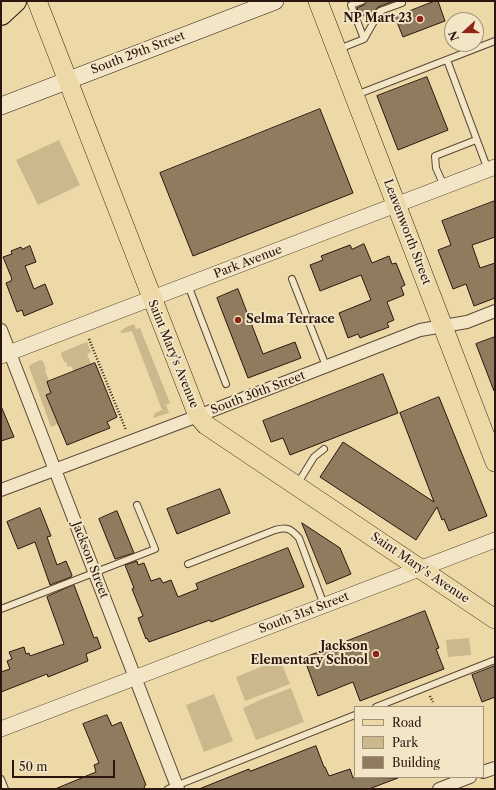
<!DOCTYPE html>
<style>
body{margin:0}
#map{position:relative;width:496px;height:790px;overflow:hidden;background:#ecd9a7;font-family:"Libre Caslon Text",serif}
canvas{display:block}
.frame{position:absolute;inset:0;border:2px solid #2b160f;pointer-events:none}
.legend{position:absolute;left:354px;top:706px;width:130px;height:72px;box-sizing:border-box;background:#f3e6c6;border:1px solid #a3937d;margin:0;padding:5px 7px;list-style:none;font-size:12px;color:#2b160f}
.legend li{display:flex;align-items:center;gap:8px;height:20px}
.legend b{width:20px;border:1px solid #a3937d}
.north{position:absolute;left:444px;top:12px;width:40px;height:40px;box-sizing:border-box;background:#f3e6c6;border:1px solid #a3937d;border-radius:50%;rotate:249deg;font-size:11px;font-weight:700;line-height:16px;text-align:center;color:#2b160f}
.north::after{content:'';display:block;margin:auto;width:14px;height:18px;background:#8f2418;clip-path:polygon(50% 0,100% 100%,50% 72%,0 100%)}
.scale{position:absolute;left:12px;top:760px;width:103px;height:18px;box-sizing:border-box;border:2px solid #2b160f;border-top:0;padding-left:5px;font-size:12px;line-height:14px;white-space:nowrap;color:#2b160f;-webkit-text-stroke:3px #f3e6c6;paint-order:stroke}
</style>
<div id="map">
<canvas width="496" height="790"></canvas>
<div class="frame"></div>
<ul class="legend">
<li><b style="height:5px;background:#ecd9a7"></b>Road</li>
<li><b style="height:11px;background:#cbb88d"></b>Park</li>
<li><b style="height:11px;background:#8f7b5e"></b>Building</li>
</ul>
<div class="north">N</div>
<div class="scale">50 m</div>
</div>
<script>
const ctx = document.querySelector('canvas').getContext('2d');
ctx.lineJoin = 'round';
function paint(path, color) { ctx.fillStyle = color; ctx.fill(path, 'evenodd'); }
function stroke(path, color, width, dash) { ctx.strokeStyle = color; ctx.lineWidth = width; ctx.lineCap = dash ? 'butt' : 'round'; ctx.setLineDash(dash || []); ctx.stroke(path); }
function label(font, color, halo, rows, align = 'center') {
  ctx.font = font + ' "Libre Caslon Text",serif'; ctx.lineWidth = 4; ctx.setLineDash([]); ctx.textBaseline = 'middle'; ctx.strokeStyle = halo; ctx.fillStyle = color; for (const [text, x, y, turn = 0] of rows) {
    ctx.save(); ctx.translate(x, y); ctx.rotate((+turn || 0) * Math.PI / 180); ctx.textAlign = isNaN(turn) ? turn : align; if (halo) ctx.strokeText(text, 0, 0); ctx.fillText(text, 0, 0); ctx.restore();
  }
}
paint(new Path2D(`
 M59 140 80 185 38 205 16 160Z
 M134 324 136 329 140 328 170 403 166 405 169 413 153 418 155 413 162 410 132 331 123 333 120 332 126 327Z
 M87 342 91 352 87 354 92 366 74 372 71 366 68 367 66 362H64L61 354 62 352Z
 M40 360 43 361 46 369 45 370 49 381 47 382 51 393 46 395 58 424 51 427 29 367 30 365Z
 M469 638 471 655 448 657 446 640Z
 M280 659 290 684 245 701 236 677Z
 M291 688 304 722 256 740 243 708 260 700Z
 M214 694 233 741 204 752 186 705Z`), '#cbb88d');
const building = new Path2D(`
 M366 1H394L378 7 374 12 360 17 357 8 364 5Z
 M435 1H438L445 21 403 37 395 17Z
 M427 77 448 130 398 150 377 96Z
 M320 109 353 193 193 256 160 173Z
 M495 201V237L472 245 480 268 495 263V298L474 306 466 284 453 289 438 250 451 245 442 221Z
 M364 244 372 263 389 256 392 264 396 263 405 285 401 287 404 295 387 302 394 320 387 323 389 327 360 338 358 334 348 338 339 313 371 300 361 275 320 291 310 265 323 260 321 256 350 245 352 249Z
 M30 246 36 262 25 266 34 289 45 284 53 304 24 316 22 310 17 312 6 283 11 281V280L12 279 3 257 12 254 11 251 21 247 22 249Z
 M238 289 263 354 295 342 301 358 248 378 217 298Z
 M495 337V391H494L476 344Z
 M95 363 117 417 107 422 110 428 67 445 46 395 51 393 47 382Z
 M383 374 398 413 290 455 283 438 271 442 263 421Z
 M439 397 487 516 449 531 444 519 442 520 437 507 416 540 320 477 343 442 434 502 400 413Z
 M1 406 14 437 1 441Z
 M220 489 230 513 177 534 167 509Z
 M40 508 51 536 47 537 57 565 66 561 72 575 71 577 50 585 35 542 18 549 7 522Z
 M117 511 134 553 115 559 99 519Z
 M302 523 340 548 351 574 327 584Z
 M288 548 304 587 211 622 210 620 149 642 147 638 146 639 138 618 143 616 132 589 134 588 125 565 137 561 138 565 144 563 151 581 160 578 163 583 171 580 178 597 198 589 196 584Z
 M74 585 94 638 97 637 101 648 86 654 88 661 48 677 47 674 1 692V672L10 669 7 661 12 659 9 652 24 647 26 654 29 653 30 656 64 644 47 597Z
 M425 611 439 648 436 649 444 669 360 701 353 682 318 696 304 658Z
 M495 666V697L482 702 472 675Z
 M107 715 112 726 121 722 146 785 144 786 145 789H55L96 772 94 765 99 763 83 724Z
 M316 746 324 767H325L329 776 350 769 353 778 356 777 398 778 369 789H199L249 769 250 771Z`);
paint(building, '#8f7b5e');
stroke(building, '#2b160f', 1);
const service = new Path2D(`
 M362 1 351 5 364 39
 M339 49 364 39 380 11 402 3 401 1
 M447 60 488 170
 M356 95 495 41
 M444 186 436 168 435 156 476 140
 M292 279 326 366
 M188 285 226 384
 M298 483 314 457 324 449
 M188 564 275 530C287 527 290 528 299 538L324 605
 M1 609 155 549 137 505
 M376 707 495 660
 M1 779 5 789
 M168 789 355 715`);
const minor = new Path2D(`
 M1 330 178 789
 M1 490 198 416 420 330 467 322 495 311
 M483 772 495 768
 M439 789 470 777`);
const tertiary = new Path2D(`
 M1 356 495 167
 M1 729 495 540`);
const secondary = new Path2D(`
 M1 106 275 1`);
const primary = new Path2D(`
 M37 1 198 416 206 425C302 490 399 554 495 619
 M318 1 495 462`);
const motorway = new Path2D(`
 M1 14 15 1`);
stroke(service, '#5b4735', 8);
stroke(minor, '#5b4735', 14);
stroke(tertiary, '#5b4735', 16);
stroke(secondary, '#2b160f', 18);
stroke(primary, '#2b160f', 20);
stroke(motorway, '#2b160f', 24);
stroke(new Path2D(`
 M89 339 126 430
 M430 696 433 702`), '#2b160f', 2.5, [1, 2]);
stroke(service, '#f3e6c6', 6);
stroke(minor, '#f3e6c6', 12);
stroke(tertiary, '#f3e6c6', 15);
stroke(secondary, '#f3e6c6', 17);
stroke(primary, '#ecd9a7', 19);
stroke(motorway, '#ecd9a7', 22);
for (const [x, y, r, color] of [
 [420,19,4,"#8f2418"],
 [238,320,4,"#8f2418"],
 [376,654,4,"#8f2418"]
]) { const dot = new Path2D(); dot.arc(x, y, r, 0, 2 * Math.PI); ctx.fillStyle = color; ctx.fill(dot); stroke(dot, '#f3e6c6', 1.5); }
label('bold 12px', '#2b160f', '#f3e6c6', [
 ["NP Mart 23",412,19],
 ["Selma Terrace",246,320,"left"],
 ["Jackson",368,647],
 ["Elementary School",368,661]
], 'right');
label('12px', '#2b160f', '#f3e6c6', [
 ["South 29th Street",138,53,-21],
 ["Leavenworth Street",407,232,69],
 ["Park Avenue",248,262,-21],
 ["Saint Mary's Avenue",173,354,68],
 ["South 30th Street",258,393,-21],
 ["Jackson Street",90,560,69],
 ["Saint Mary's Avenue",420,568,34],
 ["South 31st Street",304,613,-21]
]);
</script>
